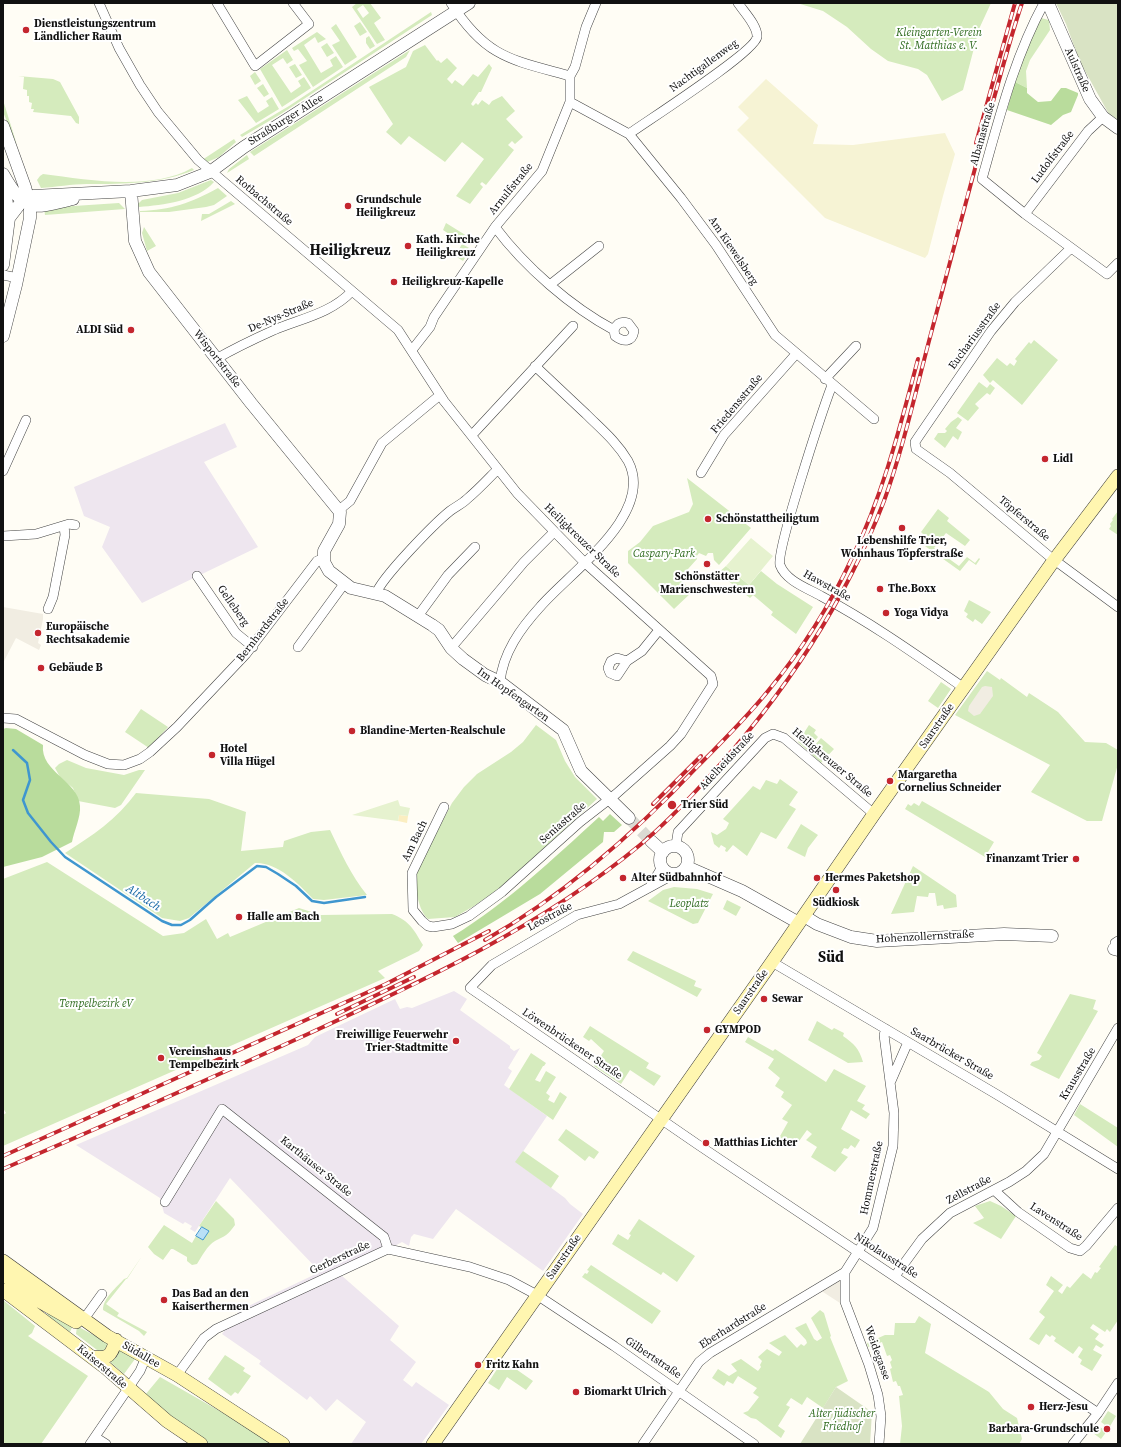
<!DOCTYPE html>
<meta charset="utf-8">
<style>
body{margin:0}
#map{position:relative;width:1121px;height:1447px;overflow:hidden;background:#fffdf5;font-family:"Source Serif 4",serif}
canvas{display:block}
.frame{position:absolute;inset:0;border:4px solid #111;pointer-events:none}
</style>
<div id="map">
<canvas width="1121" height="1447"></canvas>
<div class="frame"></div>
</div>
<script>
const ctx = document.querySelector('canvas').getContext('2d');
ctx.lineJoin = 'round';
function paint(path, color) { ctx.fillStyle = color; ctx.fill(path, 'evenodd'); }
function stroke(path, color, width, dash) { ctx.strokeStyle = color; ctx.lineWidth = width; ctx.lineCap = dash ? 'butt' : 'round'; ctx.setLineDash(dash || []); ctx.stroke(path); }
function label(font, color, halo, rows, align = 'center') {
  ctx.font = font + ' "Source Serif 4",serif'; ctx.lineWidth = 4; ctx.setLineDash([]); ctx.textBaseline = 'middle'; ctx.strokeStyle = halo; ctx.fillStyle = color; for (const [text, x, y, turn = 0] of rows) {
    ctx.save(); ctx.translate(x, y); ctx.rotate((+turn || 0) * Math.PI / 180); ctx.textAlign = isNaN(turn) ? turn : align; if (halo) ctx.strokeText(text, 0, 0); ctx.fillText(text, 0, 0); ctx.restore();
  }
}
paint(new Path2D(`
 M225 423 237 447 204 462 258 547 142 603 102 547 110 527 84 516 74 487Z
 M454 991 467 999 460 1010 510 1046V1048L514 1051 520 1048 508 1068 512 1071 504 1085 547 1116 516 1162 565 1198 570 1204 583 1214 543 1271 456 1209 433 1239 414 1234 411 1237 409 1246 402 1242 341 1275 399 1326 390 1340 416 1362 403 1380 412 1387 416 1382 449 1405 421 1444H351L366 1422 337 1399 326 1411 310 1396 307 1400 259 1364 261 1361 222 1334 240 1310 320 1272 230 1178 195 1232 190 1229 192 1226 185 1222 183 1224 164 1213 160 1198 76 1145 308 1045 315 1037 395 999 400 1009 407 1007 412 1008Z`), '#eee6ef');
paint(new Path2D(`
 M766 79 818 125 813 144 853 145 945 133 955 154 943 196 928 254 925 258 825 218 737 130 749 118 738 107Z`), '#f6f3d4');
paint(new Path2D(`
 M357 3H370L381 18 374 23 385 40 377 44 352 7ZM363 5 369 13 363 18 357 9Z
 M797 3H991L979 29 963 90 942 101 927 75 918 69 888 61 871 49 847 27 823 11Z
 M431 12 432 15 281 114 242 137 240 135 289 106Z
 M1041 18 1049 20 1050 30 1030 60 1026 71 1027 88 1015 82 1031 29Z
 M360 22 367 32 360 36 354 26Z
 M336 24 357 57 345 65 332 45 340 41 331 28Z
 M317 32 326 39 318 43 315 37 304 45 321 73 333 66 330 60 336 56 343 67 313 87 299 65 307 61 298 49 294 51 292 48Z
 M369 36 375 46 370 49 366 43V38Z
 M327 43 334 53 327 57 321 47Z
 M425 45 437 61 438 60 441 63 447 58 457 68 447 79 452 84 455 80 463 86 473 74 478 77 489 64 492 68 481 92H479L471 104 473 106 476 103 478 105 482 100 489 105 492 101 502 96 515 111 506 119 523 137 515 144 512 141 508 145 514 150 486 185 482 182 480 184 483 187 470 204 456 196 484 159 462 142 445 162 409 136 401 145 386 132 393 124 369 87 406 67 413 51Z
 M287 50 293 60 287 64 283 58 272 65 291 93 301 86 298 81 304 77 311 88 282 107 260 69Z
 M410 50 406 57 254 156 250 152Z
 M295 64 302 75 296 78 289 67Z
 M255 72 261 81 255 85 250 76Z
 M18 76 53 79 60 82 79 117V124L76 123 71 116 33 112 34 109H31L32 103 29 102V96H27V90L23 89 24 77Z
 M263 84 269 94 264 97 257 88Z
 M247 96 258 113 269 106 266 101 272 97 279 109 256 123 238 100Z
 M3 100 17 145 3 112Z
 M234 139 236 142 219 157 205 163 202 160Z
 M247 155 249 159 227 173 229 169Z
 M192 168 194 170C160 184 124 184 87 184 72 184 56 187 41 188L37 180 40 176 43 174C89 180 151 191 192 168Z
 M211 180 214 182C197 201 163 205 139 207L138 204 142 200 178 193Z
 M218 188 227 196 214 205 206 207 169 212H140V211C171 210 191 203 218 188Z
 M231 201 235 204 201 221 202 214H209Z
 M119 203 125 209 45 215 44 208Z
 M446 223 467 236 463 243 443 230Z
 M144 227 156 246 147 251 142 233Z
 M462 244 471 249 463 261 455 256Z
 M1034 340 1058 360 1022 405 993 380 990 383 983 375 997 358 1007 366 1010 363 1014 366 1017 361 1015 359 1029 342 1031 344Z
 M979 382 987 388 990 384 995 388 990 395 987 393 975 404 979 408 968 421 957 413Z
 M958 417 962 420 956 428 962 432 958 440 953 436 945 448 934 439 938 433H945L947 431 945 429 951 422Z
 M687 478 751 528 719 565 714 560 713 553H708L706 556 699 553 696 557 697 559 679 579 693 591 674 609 628 563V551L640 542 653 526 689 512 693 504Z
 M938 509 949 518 947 521 970 540 965 546 946 533 934 548 959 566 967 557 975 563 979 558 980 559 976 565 969 560 960 571 918 541 923 534 921 532Z
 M1118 511V535L1109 529 1111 526 1110 524 1113 520 1112 519Z
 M726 566 749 585 761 571 777 584 813 607 796 634 771 615 773 612 753 595 750 598 718 573Z
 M969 600 991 612 982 624 975 619 973 622 966 617 968 614 964 611Z
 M987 671 1000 680 1001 678 1027 697 1029 693 1058 712 1085 742 1106 743 1118 750V764L1102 821H1087L1031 792 1050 765 955 715Z
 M941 682 951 689 938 708 928 701Z
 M141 709 168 727 149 748 125 732Z
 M536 725 556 740 565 761 575 777 597 799 503 886 474 906 455 917 428 919C418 910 416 889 414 876L452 803 464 787 477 774 511 752 523 742Z
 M809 725 816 730 814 733 818 737 807 750 798 742Z
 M821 738 834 749 821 763 809 752Z
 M67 760 86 768 124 775 139 770H145L121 805 115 808 78 801 73 788 60 777 55 768 59 764Z
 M780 779 798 792 789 805 796 809 776 839 761 832 747 856 733 845 727 852 725 851 726 848 721 845 719 848 714 844 711 832 717 835 726 829 729 823 723 819 753 786 760 790 766 780 777 784Z
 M136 793 209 799 246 812 241 851 283 847 284 841 311 832 330 830C341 853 351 875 367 895L324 900 313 899C298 883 277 862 255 863L189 918 180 921 162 918 65 853C92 836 117 819 136 793Z
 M922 801 994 842 985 857 905 809 908 804 911 806 914 803 919 806Z
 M801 824 818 835 808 848 805 857 787 848Z
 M47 862 163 936 184 933 206 919 217 939 228 933 230 937 299 908 321 915 392 914C410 921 414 930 423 945L419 951 378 971 385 978 3 1146V1115L6 1113 3 1108V879Z
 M913 866 956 895 957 907 944 909 943 905 937 906 935 893H929L928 897 917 896 914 912 891 914Z
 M674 887 697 889 713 894 698 923 693 924 648 901 663 890Z
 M727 900 741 907 736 916 723 909Z
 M633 951 696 981 694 986 702 989 697 997 627 960Z
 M1070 994 1096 1000 1093 1009 1098 1011 1059 1079 1030 1065 1032 1062 1039 1060 1042 1056 1037 1053Z
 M817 1021 832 1030 834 1028 844 1033 843 1036C854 1044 859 1048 863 1062L848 1063 808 1040Z
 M590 1026 649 1063 646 1068 661 1076 654 1086 630 1070 621 1084 594 1066 604 1051 591 1039 589 1041 583 1037Z
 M748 1037 773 1051 775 1049 826 1082 834 1069 866 1086 857 1101 865 1105 862 1109 870 1114 866 1119 851 1110 841 1129 860 1140 855 1148 851 1145 848 1149 844 1148 841 1153 848 1157 835 1172 811 1157 817 1147 806 1140 812 1134 807 1130 794 1148 779 1138 788 1122 782 1119 792 1105 781 1097 784 1092 775 1086 780 1078 768 1068 774 1059 745 1042Z
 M531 1053 546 1063 544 1066H543L535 1080 540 1082 546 1071 556 1077 546 1093 550 1096 548 1100 554 1103 560 1092 567 1097 553 1120 509 1089Z
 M1080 1104 1118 1128V1147L1074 1115Z
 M566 1129 599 1152 594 1159 589 1156 585 1161 558 1140Z
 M523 1151 559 1176 551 1188 515 1162Z
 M216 1201 234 1219 235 1225C228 1235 225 1236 215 1241 207 1246 202 1256 197 1264L192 1265 187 1261V1257L173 1249H171L163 1260 154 1254 148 1247 164 1225 192 1243 196 1236 203 1240 209 1231 199 1226Z
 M990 1201 1001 1206 1016 1216 1001 1239 973 1223 984 1218 975 1206Z
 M639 1219 695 1256 677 1282 663 1272 661 1275 612 1244 618 1234 628 1240 631 1235 629 1234Z
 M1115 1245 1118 1247V1320L1110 1332 1107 1329 1105 1332 1093 1324 1090 1328 1099 1334 1095 1339 1104 1345 1101 1348 1096 1345 1093 1350 1102 1355 1092 1371 1080 1364 1082 1360 1078 1357 1083 1349 1079 1346 1073 1354 1054 1341 1056 1338 1052 1335 1050 1337 1046 1334 1039 1345 1029 1339 1045 1317 1039 1312 1054 1291 1046 1285 1051 1276 1063 1285 1058 1291 1062 1294 1067 1286 1070 1288 1083 1273 1091 1279 1095 1272 1097 1273 1101 1268 1099 1267Z
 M142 1256 127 1279H126L106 1304 119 1313 117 1316 147 1332 144 1336 139 1331 103 1310C103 1298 117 1287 124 1279L127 1278Z
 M591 1265 661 1311 652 1324 582 1277 585 1273 587 1274 589 1271 587 1270Z
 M3 1300 35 1326 32 1333 28 1336 88 1376 41 1444H3Z
 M820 1310 824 1313 831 1336 830 1337 848 1381 836 1387 823 1408 807 1397 802 1405 791 1398 786 1405 790 1407 778 1426 785 1431 781 1438 756 1419 751 1418 743 1413 748 1411 759 1397 753 1393 757 1388 738 1376 733 1384 727 1381 724 1386 712 1378 718 1369 729 1376 737 1371 731 1364 741 1359 758 1371 761 1367 760 1365 762 1361 758 1357 767 1349 779 1356 782 1352 769 1343 785 1335 797 1348 801 1344 804 1346 807 1343 806 1340 795 1328 806 1323 814 1339 817 1341 822 1338 811 1318Z
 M48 1313 73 1325 70 1332 47 1315Z
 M919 1316 931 1324 925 1353 989 1392 1003 1409 1017 1418 1022 1439 1019 1444H900L902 1426 899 1396 903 1395 900 1386H898L896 1381 893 1382 890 1369 892 1368 890 1362 892 1360 890 1355 887 1356 882 1342 868 1347 867 1343 885 1335H894L895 1323H915Z
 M77 1326 108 1343 110 1348 101 1353 76 1334Z
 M120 1349 135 1359 124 1374 108 1360 116 1358Z
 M225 1355 245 1368 243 1371 251 1376 238 1394 235 1392 231 1396 208 1379Z
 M503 1360 533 1381 526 1390 507 1377 499 1390 488 1383Z
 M160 1377 239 1422 272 1444H210L170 1417 145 1395Z
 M1108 1411 1116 1416 1109 1428 1101 1422Z
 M1098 1426 1107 1431 1101 1439 1093 1433Z`), '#d5ebbd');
paint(new Path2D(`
 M1015 82 1027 88V93L1038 102 1051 101 1061 88H1066L1078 93V95L1071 112 1063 115 1051 125 1007 110Z
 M6 728 16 729 43 745C40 772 79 781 80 806 81 817 74 831 72 842L42 857 3 867V729Z
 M610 814 622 825 614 832H604L603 842 540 894 458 943 453 936C507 903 554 858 599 817L603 821Z`), '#b9dc9c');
paint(new Path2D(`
 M399 815 408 816 407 823 398 821Z`), '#fbeec1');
paint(new Path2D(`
 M1056 3H1118V120L1110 116 1080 62 1066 24Z
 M836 1387 872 1412 870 1444H800Z`), '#d9e3c4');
paint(new Path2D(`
 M751 538 773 556 749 585 726 566Z
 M398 800 400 806 410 808 408 816 399 815 398 821 352 815Z`), '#e6f2cf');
paint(new Path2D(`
 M3 607 43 614V619L38 643 41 645 39 650 16 638 3 663Z
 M985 686 992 687 993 696 980 714 974 716 968 711 969 706 982 687Z
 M845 1272V1302L840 1303 823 1292V1285Z`), '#f1ede2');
const water = new Path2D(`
 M202 1227 209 1231 203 1240 196 1236Z`);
paint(water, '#b9e0f7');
stroke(water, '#3f96cf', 1);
stroke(new Path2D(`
 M13 750 27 763 30 780 23 800 28 813 51 842 65 857 162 921 172 925H181L190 920 216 897 257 866 266 867 278 874 296 886 312 901 324 903 365 897`), '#3f96cf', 2.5);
stroke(new Path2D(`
 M629 818 651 841`), '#dbdad3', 12, [12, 6]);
const minor = new Path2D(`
 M99 3 119 48 140 85 158 112 198 160 398 330 444 401 517 493 584 562 711 676 713 684 681 734 670 746 616 794 580 822 502 892 469 916 452 924 433 927 428 926 422 921 413 910 412 873 444 807
 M217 3 255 66 309 24 293 3
 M451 3C486 58 512 60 570 76
 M1044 3C1014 58 999 119 982 179L1025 214 1107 274 1118 263
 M570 102 629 134 681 198 716 245 775 335 874 419
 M629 134C647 121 755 52 757 37 758 26 744 12 738 3
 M1025 214 1088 131 1103 117
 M495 227C525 267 571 307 614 330L615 336C623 342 632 343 634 331L628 323C621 321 617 323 614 330
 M1070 249 1015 302 991 331 919 436 915 442 916 449 950 473 1049 556 1118 607
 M3 275 18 278
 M551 284 599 246
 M412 350 430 327 434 317 495 227 542 171 570 102V76L575 67 586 27 596 3
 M216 359C235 348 254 339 274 330 300 319 332 313 352 291
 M825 379 856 346
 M832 385C823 409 776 550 780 565 786 581 807 588 821 596 870 622 918 656 964 688
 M472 435 573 326
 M3 471 26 420
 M701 473 724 435 796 354
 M339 510 350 501 382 443 440 395
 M3 536 36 534 69 524 75 525
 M197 576 236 633 253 647
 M376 594C381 578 435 523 450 511 455 507 462 504 467 499 478 490 488 479 498 469
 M48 609 53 597 65 535 64 526
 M418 616 448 575 475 547
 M298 647 344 584
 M451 648 524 562 554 532
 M627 661 617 658 611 661 608 668 610 673 617 676 627 661 642 651 659 630
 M500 682C503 653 520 629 540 607 570 572 656 514 628 461 617 442 601 429 586 414 569 398 552 382 535 366
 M3 718 16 719 85 755 108 764 124 765 140 759 150 752 177 727 246 654 317 561 324 558
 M676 845 678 832 765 738 773 734 784 738 874 814
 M674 874 619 904 577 915 492 965 470 988 697 1144 1098 1413
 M651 885 662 867
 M1115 943 1118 941
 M772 962 996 1094 1118 1169
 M891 1081 908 1042
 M994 1190 1018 1212 1070 1248 1080 1251 1086 1246 1118 1208
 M165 1202 222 1109 384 1237 388 1249
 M845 1272V1302L869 1365 878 1395 881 1416 879 1444
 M895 1276 922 1239 950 1213 1009 1182 1026 1171 1044 1154 1118 1028
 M84 1319 102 1294
 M177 1375 204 1338 216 1329 388 1249 470 1267 509 1280 537 1295 614 1346 754 1444
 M95 1437 106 1444
 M90 1444 140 1371 146 1357
 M643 1444 699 1362 710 1353 845 1272 873 1228 893 1146 894 1113 884 1035 886 1029
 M1073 1444 1098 1413 1118 1383`);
const tertiary = new Path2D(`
 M1048 3 1090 99 1103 117 1118 128
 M3 126 25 187 30 206V218L16 285 3 336
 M3 174C25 213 32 209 73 199
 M131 191 135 241 149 272 251 403 340 512 339 524 324 551V562L329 571 351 588 385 596 432 625 439 630 451 648 463 659 485 675 500 682 563 730 581 771 629 818
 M9 218 22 201 33 196 131 191 177 185 210 172 244 147 469 3
 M3 265 9 218 4 183
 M651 841 663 852
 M660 860a14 14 0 1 1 28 0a14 14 0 1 1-28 0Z
 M687 867 742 891 799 923
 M804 916 817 924 851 937 877 941 1004 934 1052 936
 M1114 949 1118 950`);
const secondary = new Path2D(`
 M3 1261 107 1336 177 1375 283 1444
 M3 1274 39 1301 76 1322
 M3 1290 106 1368 167 1421 201 1444
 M92 1357C109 1359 111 1356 116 1340
 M433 1444 772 962 874 814 1052 563 1118 476`);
stroke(minor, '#444', 10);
stroke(tertiary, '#444', 13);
stroke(secondary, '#333', 14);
stroke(minor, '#fff', 9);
stroke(tertiary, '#fff', 12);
stroke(secondary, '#fff6b0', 13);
const rail = new Path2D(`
 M976 143 1015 3
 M653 804 701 756
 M485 940C566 894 636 832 699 765 723 741 747 717 768 691 801 651 830 605 852 558 883 495 900 427 918 359
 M337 1014 414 977
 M3 1156 386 984 489 931
 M3 1169C105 1125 207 1080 308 1034 423 981 542 926 640 845 664 825 685 803 706 780 781 699 844 605 884 501 903 449 915 394 929 341 947 271 966 201 985 131 997 88 1008 45 1022 3`);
stroke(rail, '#c4262e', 4);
stroke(rail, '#fff', 2.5, [8]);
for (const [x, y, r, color] of [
 [26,30,4,"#c4262e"],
 [348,206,4,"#c4262e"],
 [408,246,4,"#c4262e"],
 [394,282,4,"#c4262e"],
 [131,330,4,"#c4262e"],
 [1045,459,4,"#c4262e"],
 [708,519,4,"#c4262e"],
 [902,528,4,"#c4262e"],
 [707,564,4,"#c4262e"],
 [880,589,4,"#c4262e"],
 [886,613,4,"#c4262e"],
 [38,633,4,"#c4262e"],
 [41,668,4,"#c4262e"],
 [352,731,4,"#c4262e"],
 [212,755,4,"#c4262e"],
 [890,781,4,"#c4262e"],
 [672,805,5,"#c4262e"],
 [1076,859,4,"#c4262e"],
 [623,878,4,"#c4262e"],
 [817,878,4,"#c4262e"],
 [836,890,4,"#c4262e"],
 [239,917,4,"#c4262e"],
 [764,999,4,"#c4262e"],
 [707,1030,4,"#c4262e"],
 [456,1041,4,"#c4262e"],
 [161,1058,4,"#c4262e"],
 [706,1143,4,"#c4262e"],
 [164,1300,4,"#c4262e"],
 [478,1365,4,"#c4262e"],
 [576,1392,4,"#c4262e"],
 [1031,1407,4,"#c4262e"],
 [1107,1429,4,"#c4262e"]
]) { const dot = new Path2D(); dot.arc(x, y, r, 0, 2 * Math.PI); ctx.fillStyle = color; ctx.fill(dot); stroke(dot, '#fff', 1.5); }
label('bold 11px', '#111', '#fff', [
 ["Dienstleistungszentrum",34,24],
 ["Ländlicher Raum",34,37],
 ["Grundschule",356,200],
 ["Heiligkreuz",356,213],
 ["Kath. Kirche",416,240],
 ["Heiligkreuz",416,253],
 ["Heiligkreuz-Kapelle",402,282],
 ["ALDI Süd",123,330,"right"],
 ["Lidl",1053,459],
 ["Schönstattheiligtum",716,519],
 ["Lebenshilfe Trier,",902,541,"center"],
 ["Wohnhaus Töpferstraße",902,554,"center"],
 ["Schönstätter",707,577,"center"],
 ["Marienschwestern",707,590,"center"],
 ["The.Boxx",888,589],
 ["Yoga Vidya",894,613],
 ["Europäische",46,627],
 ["Rechtsakademie",46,640],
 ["Gebäude B",49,668],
 ["Blandine-Merten-Realschule",360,731],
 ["Hotel",220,749],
 ["Villa Hügel",220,762],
 ["Margaretha",898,775],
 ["Cornelius Schneider",898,788],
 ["Trier Süd",681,805],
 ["Finanzamt Trier",1068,859,"right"],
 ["Alter Südbahnhof",631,878],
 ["Hermes Paketshop",825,878],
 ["Südkiosk",836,903,"center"],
 ["Halle am Bach",247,917],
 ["Sewar",772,999],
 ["GYMPOD",715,1030],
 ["Freiwillige Feuerwehr",448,1035,"right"],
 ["Trier-Stadtmitte",448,1048,"right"],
 ["Vereinshaus",169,1052],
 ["Tempelbezirk",169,1065],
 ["Matthias Lichter",714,1143],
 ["Das Bad an den",172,1294],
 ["Kaiserthermen",172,1307],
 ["Fritz Kahn",486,1365],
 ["Biomarkt Ulrich",584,1392],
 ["Herz-Jesu",1039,1407],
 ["Barbara-Grundschule",1099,1429,"right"]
], 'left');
label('italic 11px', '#2f6b1f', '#fff', [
 ["Kleingarten-Verein",939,33],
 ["St. Matthias e. V.",939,46],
 ["Caspary-Park",664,554],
 ["Leoplatz",689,904],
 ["Tempelbezirk eV",96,1004],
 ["Alter jüdischer",842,1414],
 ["Friedhof",842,1427]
]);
label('11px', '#111', '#fff', [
 ["Nachtigallenweg",704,66,-36],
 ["Aulstraße",1077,70,66],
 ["Straßburger Allee",286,120,-32],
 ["Albanastraße",983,134,-74],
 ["Ludolfstraße",1053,157,-53],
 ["Arnulfstraße",511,189,-51],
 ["Rotbachstraße",264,201,40],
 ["Am Kiewelsberg",733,251,56],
 ["De-Nys-Straße",281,316,-23],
 ["Euchariusstraße",975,336,-54],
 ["Wisportstraße",217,359,52],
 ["Friedensstraße",737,404,-50],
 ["Töpferstraße",1024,519,40],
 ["Heiligkreuzer Straße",582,541,44],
 ["Hawstraße",827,586,29],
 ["Gelleberg",233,606,55],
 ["Bernhardstraße",263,630,-52],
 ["Im Hopfengarten",513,695,35],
 ["Saarstraße",937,726,-55],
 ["Adelheidstraße",727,761,-47],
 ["Heiligkreuzer Straße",832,763,40],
 ["Seniastraße",563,823,-41],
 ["Am Bach",415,841,-64],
 ["Leostraße",550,917,-28],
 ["Hohenzollernstraße",925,937,-3],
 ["Saarstraße",751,992,-55],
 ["Löwenbrückener Straße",572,1044,34],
 ["Saarbrücker Straße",952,1054,30],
 ["Krausstraße",1078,1074,-59],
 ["Karthäuser Straße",316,1167,39],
 ["Hommerstraße",872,1178,-78],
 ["Zellstraße",969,1190,-28],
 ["Lavenstraße",1056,1222,33],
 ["Nikolausstraße",886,1256,33],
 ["Saarstraße",564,1257,-55],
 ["Gerberstraße",340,1258,-25],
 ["Eberhardstraße",733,1326,-32],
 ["Weidegasse",877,1353,70],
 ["Südallee",141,1355,30],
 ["Gilbertstraße",653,1358,34],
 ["Kaiserstraße",102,1367,40]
]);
label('italic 12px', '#1768a6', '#fff', [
 ["Altbach",143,898,33]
]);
label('bold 15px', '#111', '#fff', [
 ["Heiligkreuz",350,251],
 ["Süd",831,958]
]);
</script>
